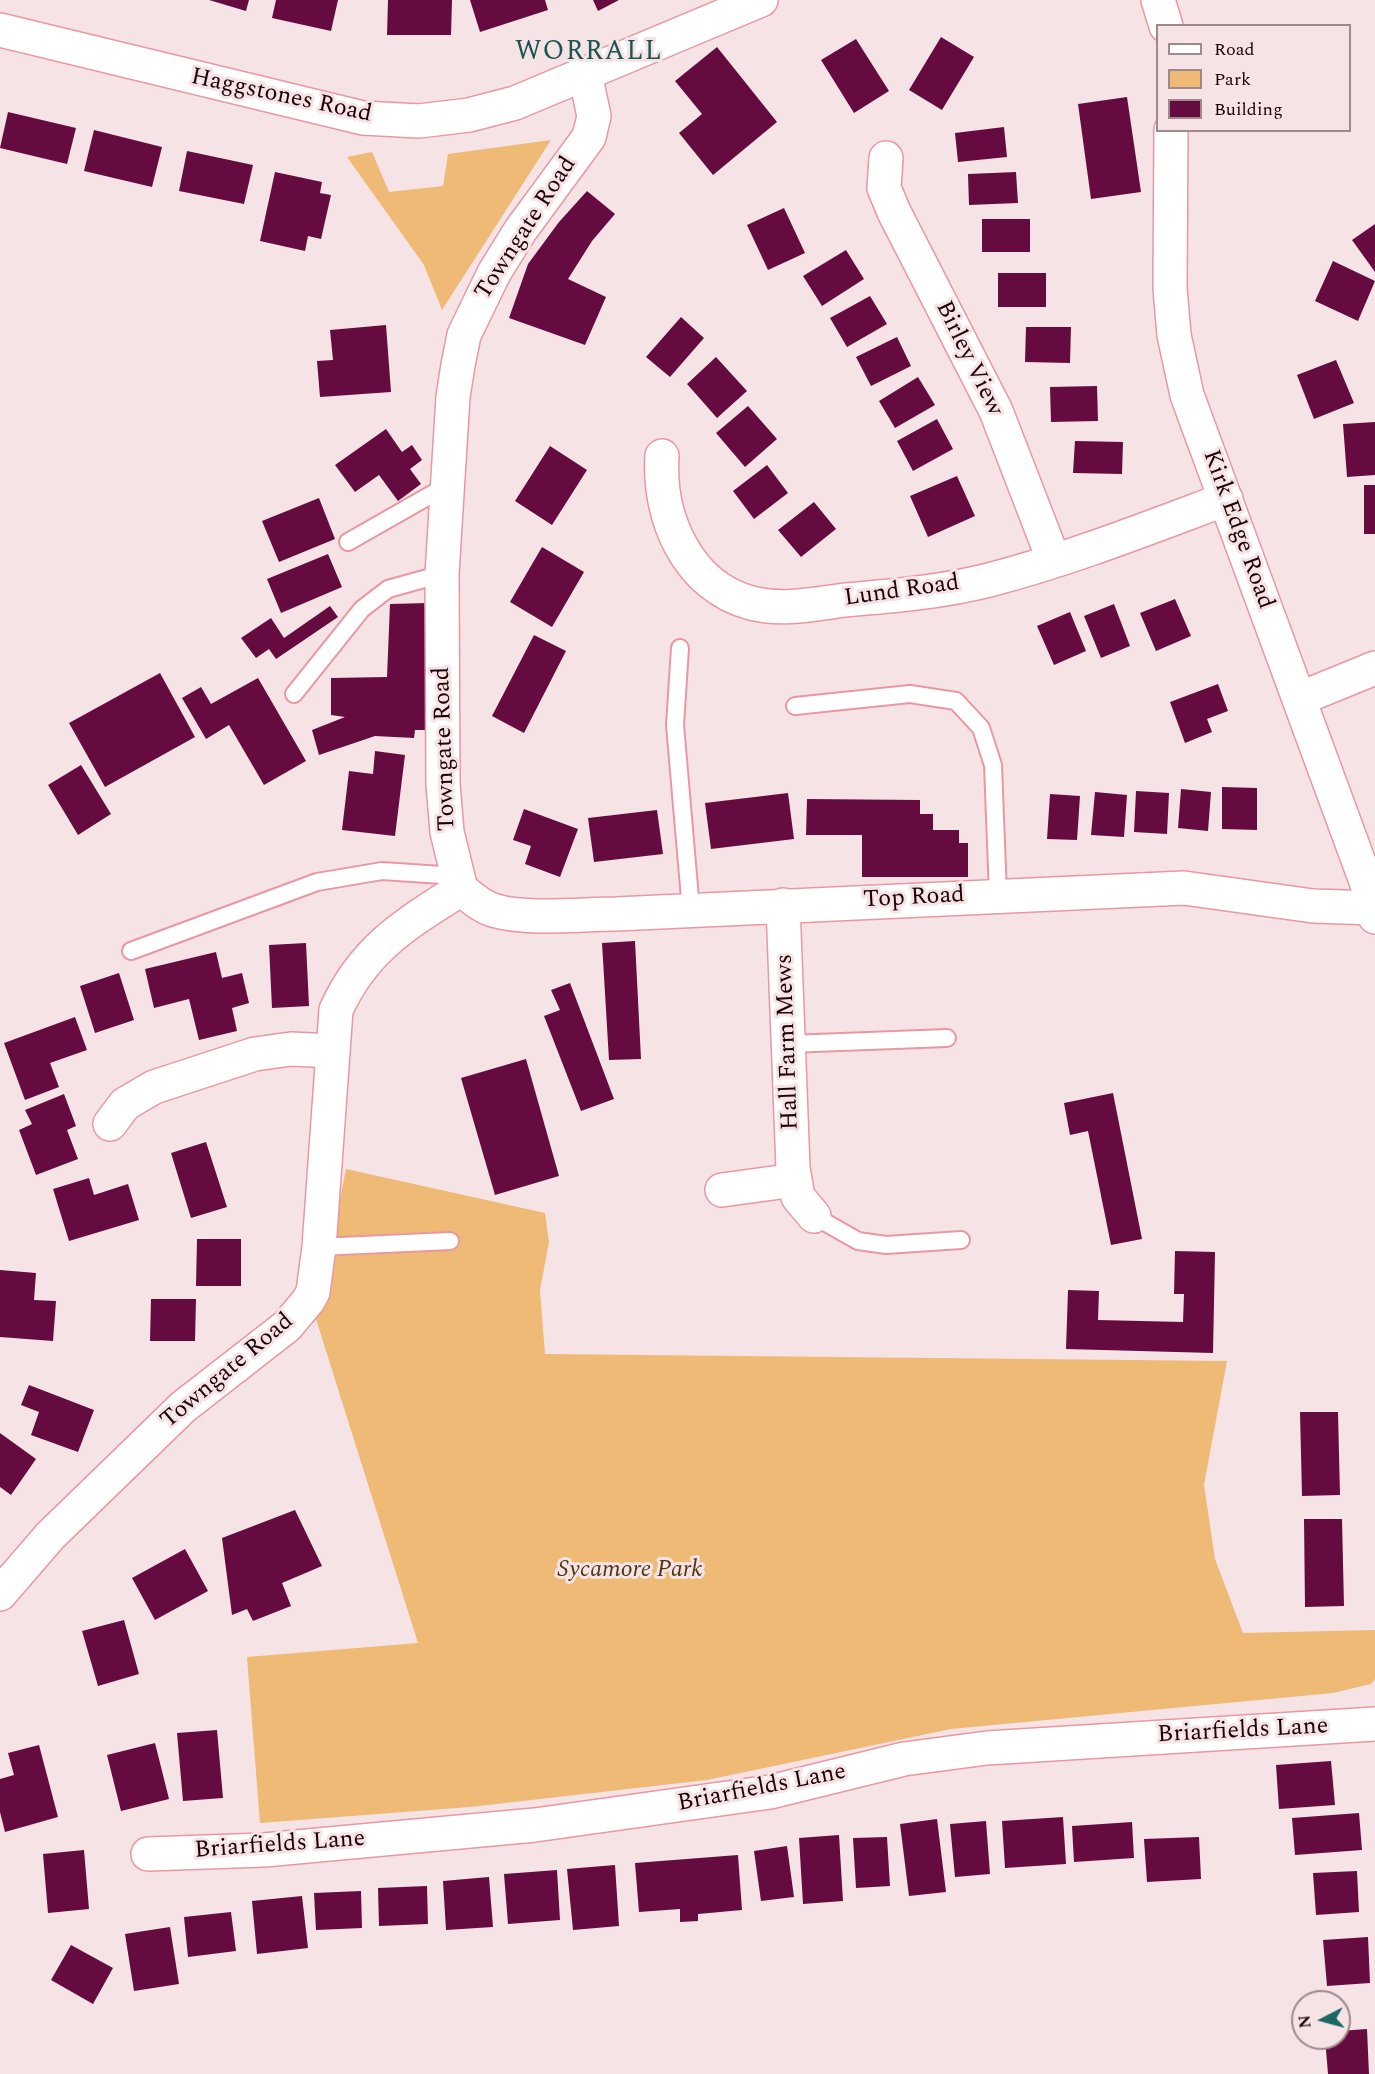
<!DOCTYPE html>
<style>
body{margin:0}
#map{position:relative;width:1375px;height:2074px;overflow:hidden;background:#f6e3e5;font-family:Spectral,serif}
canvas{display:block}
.legend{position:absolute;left:1156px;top:24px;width:195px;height:108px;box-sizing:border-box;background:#f6e3e5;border:2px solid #9f898c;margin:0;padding:8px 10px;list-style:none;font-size:18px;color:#1c0207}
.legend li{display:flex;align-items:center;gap:12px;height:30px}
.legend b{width:30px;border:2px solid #9f898c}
.north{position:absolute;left:1291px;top:1990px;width:60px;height:60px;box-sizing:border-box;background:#f6e3e5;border:2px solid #9f898c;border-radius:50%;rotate:264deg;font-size:16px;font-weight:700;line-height:24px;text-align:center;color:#1c0207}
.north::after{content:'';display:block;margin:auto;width:21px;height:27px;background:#1a6765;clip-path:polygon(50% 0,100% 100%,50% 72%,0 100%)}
</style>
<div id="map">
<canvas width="1375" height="2074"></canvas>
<ul class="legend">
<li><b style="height:8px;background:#fff"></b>Road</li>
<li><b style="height:16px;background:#efb976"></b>Park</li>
<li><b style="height:16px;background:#650b40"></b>Building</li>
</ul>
<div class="north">N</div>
</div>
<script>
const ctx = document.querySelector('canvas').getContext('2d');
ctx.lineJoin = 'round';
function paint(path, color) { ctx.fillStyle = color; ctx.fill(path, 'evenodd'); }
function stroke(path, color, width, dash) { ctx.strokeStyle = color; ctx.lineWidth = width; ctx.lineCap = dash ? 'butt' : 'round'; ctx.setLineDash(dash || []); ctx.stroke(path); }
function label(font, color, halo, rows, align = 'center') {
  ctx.font = font + ' Spectral,serif'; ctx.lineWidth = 6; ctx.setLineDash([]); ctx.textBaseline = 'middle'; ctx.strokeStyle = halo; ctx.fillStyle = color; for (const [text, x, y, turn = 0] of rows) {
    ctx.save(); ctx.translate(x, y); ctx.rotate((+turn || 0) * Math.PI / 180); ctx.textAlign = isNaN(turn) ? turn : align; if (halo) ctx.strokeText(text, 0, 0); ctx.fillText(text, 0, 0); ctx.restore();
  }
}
paint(new Path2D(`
 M551 140 442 310 424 265 347 157 372 152 389 192 443 186 448 154Z
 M346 1169 545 1213 549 1242 540 1290 545 1354 1227 1361 1204 1485 1215 1559 1243 1633 1375 1630V1679L1371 1684 1333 1693 951 1729 707 1780 470 1807 260 1823 247 1657 418 1643 316 1319Z`), '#efb976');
paint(new Path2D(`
 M209 0H249L246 11Z
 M276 0H338L331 31 272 18Z
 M388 0H452L451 35H387Z
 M470 0H545L548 10 480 32Z
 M593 0H619L598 11Z
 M941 37 974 57 942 110 909 90Z
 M856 39 889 91 854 113 821 60Z
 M717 47 777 122 713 175 679 133 702 114 675 81Z
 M1127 97 1141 192 1091 199 1078 104Z
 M8 112 76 128 67 164 0 148Z
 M1004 127 1007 157 958 162 955 133Z
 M94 130 162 147 152 187 84 171Z
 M187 151 253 165 244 204 179 191Z
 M275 172 322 182 320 193 331 195 321 239 308 236 305 251 260 241Z
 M1016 172 1018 203 969 205 968 174Z
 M587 191 615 214 592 241 568 279 606 297 585 345 509 318 528 264 559 222Z
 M784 208 805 253 768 270 747 225Z
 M982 219H1030V252H982Z
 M1375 224V272L1352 240Z
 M846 250 864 279 822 306 803 276Z
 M1333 261 1375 281 1358 321 1315 301Z
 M998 273H1046V307H998Z
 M870 296 887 324 847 347 830 318Z
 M681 317 704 338 670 377 646 357Z
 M386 325 391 392 320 397 317 361 333 360 330 330Z
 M1026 327H1071L1070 363 1025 362Z
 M897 337 911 366 871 386 856 357Z
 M716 357 747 391 717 418 687 384Z
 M1336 360 1354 403 1314 419 1297 375Z
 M918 377 935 405 895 428 879 401Z
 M1097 386 1098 421 1051 422 1050 387Z
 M748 406 777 439 745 467 716 433Z
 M937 419 953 449 913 471 897 441Z
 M1375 422V475L1347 477 1343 424Z
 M386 429 402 452 412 445 422 460 410 469 421 484 398 501 379 475 355 492 335 465Z
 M1075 441 1123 442 1122 474 1073 473Z
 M550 446 587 470 552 525 515 501Z
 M767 465 788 493 754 519 733 491Z
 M957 476 975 516 928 537 910 496Z
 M1364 485H1375V534H1364Z
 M319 498 335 539 279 562 262 521Z
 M814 502 836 529 801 557 778 530Z
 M542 547 584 572 552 627 510 602Z
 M328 554 342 587 281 613 267 579Z
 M1175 599 1191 636 1156 651 1140 613Z
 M429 603 428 730H415L414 738 375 736 319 755 312 730 345 717 331 715V678L387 677 390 604Z
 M1114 604 1130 646 1101 658 1084 616Z
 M330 606 338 617 276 659 269 649 256 658 241 638 271 618 284 638Z
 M1070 612 1086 651 1054 665 1037 626Z
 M534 635 566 651 524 733 492 716Z
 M160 673 195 737 105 787 69 723Z
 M258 678 306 761 264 785 229 725 206 739 182 698 201 687 211 704Z
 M1218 684 1228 711 1207 719 1212 732 1185 743 1170 702Z
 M375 751 405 755 395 836 342 830 349 771 373 774Z
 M81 765 111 814 78 835 48 785Z
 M1222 787 1257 788V830L1222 829Z
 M1181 789 1211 792 1208 831 1178 828Z
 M1136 791 1169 793 1167 834 1134 832Z
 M1095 792 1127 795 1124 837 1091 835Z
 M788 793 794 839 711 849 705 803Z
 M1050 794 1080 796 1077 840 1047 839Z
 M807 799 920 800V814H933V830H959V843H968V877H862V835H806Z
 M524 809 578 829 560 877 525 864 531 846 513 840Z
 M657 810 663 854 594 862 588 818Z
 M635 941 641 1059 609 1060 602 943Z
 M306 943 309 1006 272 1008 269 945Z
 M216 952 222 978 242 973 249 1003 232 1008 237 1031 199 1040 189 999 154 1008 145 969Z
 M119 973 134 1020 95 1033 80 986Z
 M570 983 614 1099 581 1111 544 1016 560 1010 551 990Z
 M75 1017 87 1050 50 1063 59 1087 25 1100 4 1043Z
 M526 1059 559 1176 495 1195 461 1078Z
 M1113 1093 1142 1239 1111 1245 1088 1131 1070 1135 1064 1103Z
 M64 1094 76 1126 67 1130 78 1159 36 1175 19 1130 32 1124 25 1110Z
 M206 1142 227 1207 191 1218 171 1153Z
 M89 1178 94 1195 128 1184 139 1220 69 1241 53 1189Z
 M197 1239H241V1286H196Z
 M1175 1251 1215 1252 1213 1353 1066 1349 1068 1290 1099 1291 1098 1320 1183 1322 1184 1294H1174Z
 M0 1270 36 1273 34 1300 56 1301 53 1341 0 1337Z
 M151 1299H196L195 1341H150Z
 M29 1385 94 1410 78 1452 31 1435 39 1412 21 1405Z
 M1300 1412H1338L1340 1495 1302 1496Z
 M0 1433 36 1459 11 1495 0 1487Z
 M295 1510 322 1566 282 1583 291 1606 253 1621 247 1609 232 1615 222 1538Z
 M1304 1519H1342L1344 1606 1305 1607Z
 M185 1549 208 1591 155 1620 132 1578Z
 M124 1620 139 1674 98 1686 82 1631Z
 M217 1730 223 1798 183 1801 177 1733Z
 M155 1743 169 1799 121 1811 107 1755Z
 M39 1745 58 1817 5 1832 0 1812V1779L14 1775 8 1753Z
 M1331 1761 1335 1805 1279 1809 1276 1765Z
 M1359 1813 1362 1850 1295 1855 1292 1818Z
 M1063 1817 1066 1864 1005 1868 1002 1821Z
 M937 1819 946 1892 909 1896 900 1824Z
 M986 1821 990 1874 955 1877 950 1824Z
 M1132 1822 1134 1858 1074 1862 1072 1826Z
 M839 1835 843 1901 803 1904 799 1838Z
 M887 1837 890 1886 856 1888 853 1838Z
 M1199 1837 1201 1879 1147 1882 1144 1839Z
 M787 1846 794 1897 761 1901 754 1851Z
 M84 1850 89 1909 48 1913 43 1854Z
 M738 1855 742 1910 698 1914V1921L680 1922V1909L639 1912 635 1863Z
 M615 1865 619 1926 573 1930 567 1869Z
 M557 1870 560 1920 508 1924 504 1874Z
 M1357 1871 1359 1912 1316 1915 1313 1873Z
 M489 1877 493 1927 446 1930 443 1881Z
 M427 1886 428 1924 379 1926 378 1888Z
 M361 1891 362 1928 316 1930 314 1893Z
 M302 1896 308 1948 257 1954 252 1901Z
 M231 1912 236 1951 188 1957 184 1917Z
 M170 1927 179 1984 134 1991 125 1934Z
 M1368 1937 1370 1983 1327 1986 1323 1940Z
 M71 1945 113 1968 93 2004 51 1980Z
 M1367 2029 1369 2074H1328L1325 2038H1339V2031Z`), '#650b40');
const service = new Path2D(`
 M348 542 448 485
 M680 648 675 725 691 910
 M294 694 362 609 388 589 442 574
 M795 706 910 694 956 701 981 728 993 765 998 895
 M131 951 317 882 382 871 457 876
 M789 1044 947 1038
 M814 1216 858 1241 886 1245 961 1240
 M319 1247 450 1241`);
const minor = new Path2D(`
 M886 158 884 188 894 212 996 411 1054 561
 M662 456C658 517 687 586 751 603 781 611 815 604 845 600 893 596 942 592 989 580 1070 559 1148 528 1226 499
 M1299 699 1375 668
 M461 889C472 898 482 907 496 911 528 920 582 914 616 914L1184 888 1313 906 1373 908
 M461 889 447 832 443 784 442 574 453 397 458 365 464 335 494 273 520 231 589 137 594 116 585 74
 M783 905 793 1168 798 1197 814 1216
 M110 1124 125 1104 154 1087 255 1054 291 1049 333 1051
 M722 1190 795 1180
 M0 1594 50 1536 183 1407 287 1326 308 1301 313 1292 319 1247 336 1010C364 948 406 924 461 889
 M148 1854 264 1850 535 1825 770 1792 904 1759 987 1748 1375 1724`);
const tertiary = new Path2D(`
 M1158 0 1166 26
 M0 30 363 118 419 121 469 115 515 103 761 0
 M1171 130 1170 288 1174 335 1187 395 1367 884 1375 917`);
stroke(service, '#eb97a1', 20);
stroke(minor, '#eb97a1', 36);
stroke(tertiary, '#eb97a1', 36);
stroke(service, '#fff', 16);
stroke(minor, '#fff', 33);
stroke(tertiary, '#fff', 33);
label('24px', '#1c0207', '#f6e3e5', [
 ["Haggstones Road",281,97,12],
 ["Towngate Road",527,229,-57],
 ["Birley View",968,359,64],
 ["Kirk Edge Road",1237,530,70],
 ["Lund Road",902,592,-8],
 ["Towngate Road",446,749,-92],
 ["Top Road",914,899,-3],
 ["Hall Farm Mews",789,1042,-92],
 ["Towngate Road",228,1372,-40],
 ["Briarfields Lane",1243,1732,-3],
 ["Briarfields Lane",762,1789,-11],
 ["Briarfields Lane",280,1846,-4]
]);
label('italic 24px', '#503610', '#f6e3e5', [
 ["Sycamore Park",630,1571]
]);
ctx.letterSpacing = '1.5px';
label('27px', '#1a5553', '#f6e3e5', [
 ["WORRALL",589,54]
]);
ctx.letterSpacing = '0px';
</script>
